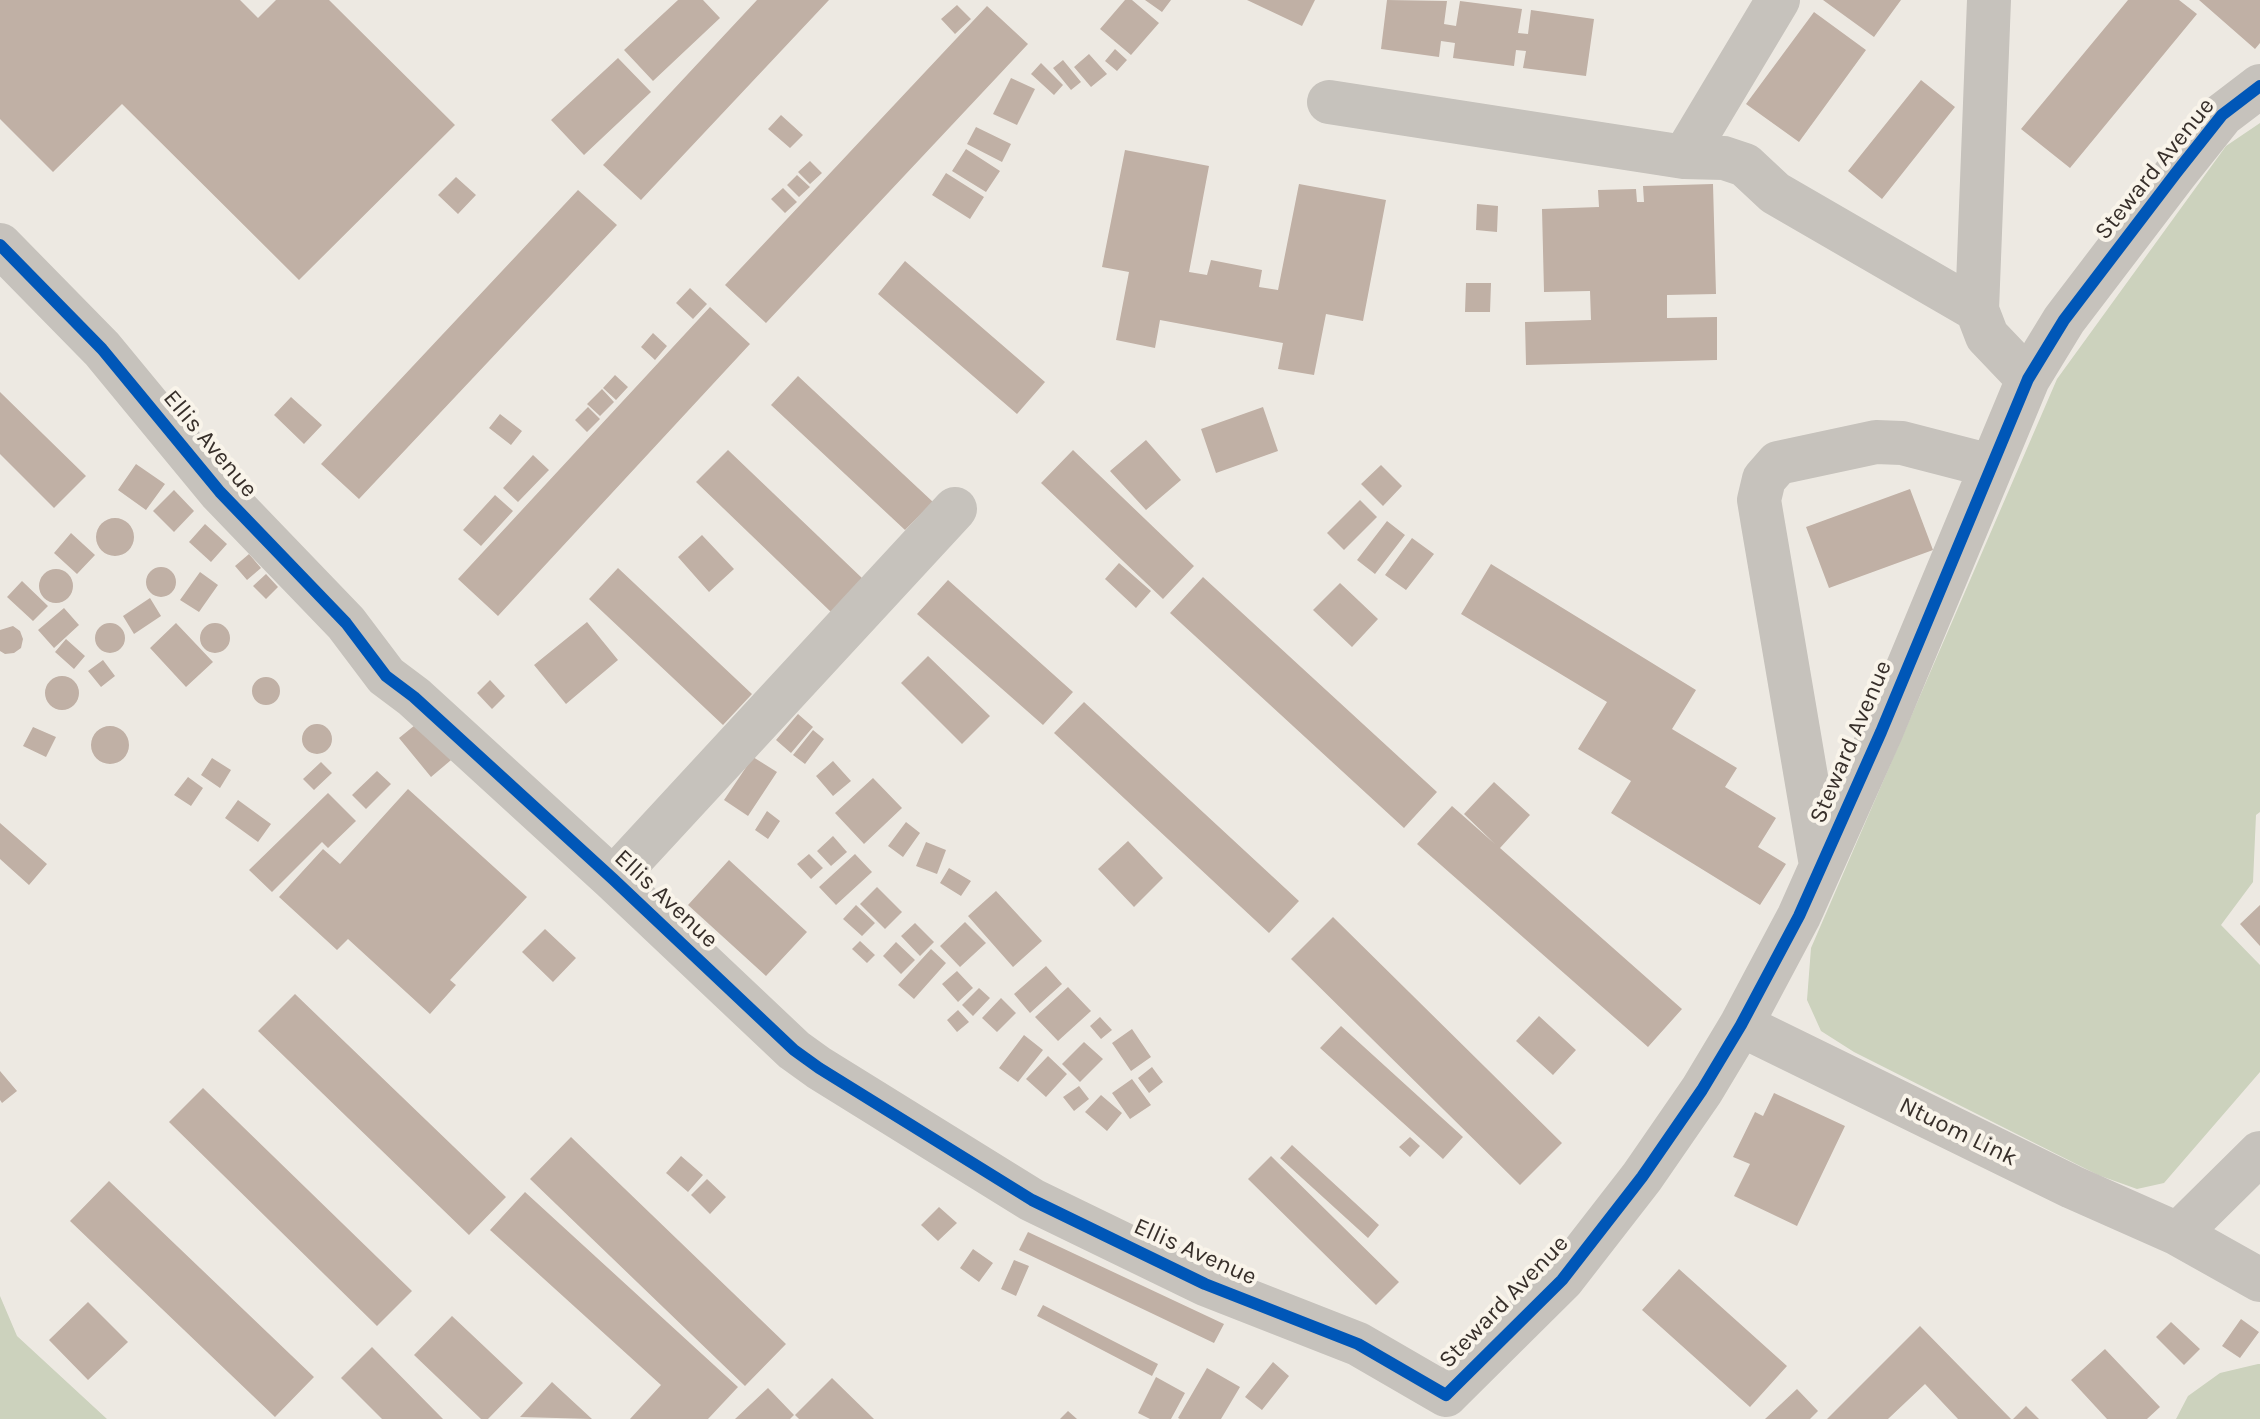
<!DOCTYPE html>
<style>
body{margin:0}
canvas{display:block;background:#ede9e2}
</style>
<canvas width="2260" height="1419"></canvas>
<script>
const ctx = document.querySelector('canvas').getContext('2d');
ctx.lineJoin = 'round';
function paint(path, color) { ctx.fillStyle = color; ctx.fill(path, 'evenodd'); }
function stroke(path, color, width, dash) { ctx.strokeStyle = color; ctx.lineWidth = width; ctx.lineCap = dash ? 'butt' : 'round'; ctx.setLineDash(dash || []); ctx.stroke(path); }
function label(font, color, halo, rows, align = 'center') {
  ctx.font = font + ' Karla,sans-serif'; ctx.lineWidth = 8; ctx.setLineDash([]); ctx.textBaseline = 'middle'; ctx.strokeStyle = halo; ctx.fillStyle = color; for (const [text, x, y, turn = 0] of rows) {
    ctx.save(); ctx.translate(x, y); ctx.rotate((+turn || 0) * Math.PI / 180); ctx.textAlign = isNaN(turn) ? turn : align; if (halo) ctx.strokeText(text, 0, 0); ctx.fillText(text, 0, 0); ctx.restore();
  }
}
paint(new Path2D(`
 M2260 123V812L2256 815 2253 882 2221 925 2260 965V1072L2164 1183 2137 1189 2098 1175 1854 1052 1821 1031 1807 1000 1811 948 2057 379 2226 146Z
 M0 1296 17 1336 107 1419H0Z
 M2258 1364H2260V1419H2176L2188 1396 2220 1373Z`), '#ccd2bd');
paint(new Path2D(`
 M0 0H240L258 18 276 0H329L455 125 299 280 122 104 53 172 0 119Z
 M678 0H703L720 18 653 81 624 50Z
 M757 0H829L641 200 603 165Z
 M1125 0H1132L1159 23 1131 55 1100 29Z
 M1145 0H1171L1162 12Z
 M1247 0H1315L1302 26Z
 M1387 0 1447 1 1444 24 1456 26 1460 1 1522 9 1518 33 1528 34 1531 10 1594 19 1586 76 1523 68 1526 51 1516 50 1514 66 1453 58 1455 43 1441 41 1439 57 1381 49Z
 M1823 0H1901L1874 37Z
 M2128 0H2179L2197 14 2070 168 2021 129Z
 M2199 0H2260V43L2255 49Z
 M957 5 971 19 955 34 941 19Z
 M987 6 1028 44 766 323 725 285Z
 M1814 12 1866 50 1799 142 1746 104Z
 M1115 49 1127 60 1117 71 1105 61Z
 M1089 54 1107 74 1091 87 1074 67Z
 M618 58 651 92 584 155 551 120Z
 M1063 60 1081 82 1071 90 1053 68Z
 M1041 63 1063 85 1054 95 1031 74Z
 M1011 78 1035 89 1017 125 993 114Z
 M1921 80 1955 107 1882 199 1848 171Z
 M781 115 803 135 790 148 768 129Z
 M976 127 1011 144 1002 162 967 144Z
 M966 149 1000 171 986 192 952 171Z
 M1125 150 1209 166 1189 272 1207 275 1211 260 1262 270 1259 287 1278 290 1299 184 1386 200 1363 321 1326 314 1314 375 1278 369 1283 343 1160 320 1155 348 1116 340 1129 272 1102 267Z
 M810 161 822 173 810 184 798 172Z
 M946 173 984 197 970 219 932 195Z
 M797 175 810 187 799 197 787 185Z
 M456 177 476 195 458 214 438 195Z
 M1713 184 1716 294 1667 295V318L1717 317V360L1526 365 1525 322 1591 320 1590 291 1544 292 1542 209 1599 207 1598 190 1636 189 1637 202H1644L1643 186Z
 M783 188 797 202 785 213 771 199Z
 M578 190 617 225 359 499 321 464Z
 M1477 204 1498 206 1497 232 1476 230Z
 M905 261 1045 382 1017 414 878 294Z
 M1466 283H1491L1490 312H1465Z
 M690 288 707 304 693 319 676 303Z
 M710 307 750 344 498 616 458 579Z
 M653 333 667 346 655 360 641 347Z
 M615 375 628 387 616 400 603 388Z
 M798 376 933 502 905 530 771 405Z
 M602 389 614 402 600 416 587 404Z
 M0 392 86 476 54 508 0 454Z
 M291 397 322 425 304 444 274 415Z
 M588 407 600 419 587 432 575 420Z
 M1263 407 1278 451 1216 473 1201 429Z
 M500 414 522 431 511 445 489 428Z
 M1146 440 1181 480 1146 510 1110 471Z
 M728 450 863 579 831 612 696 482Z
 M1073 450 1194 566 1163 599 1041 483Z
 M533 455 549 470 518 502 503 488Z
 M136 464 165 484 146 510 118 490Z
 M1381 465 1402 486 1383 506 1361 484Z
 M1910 489 1933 550 1829 588 1806 527Z
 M174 490 194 511 174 532 153 511Z
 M495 495 513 511 481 546 463 530Z
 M1360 500 1377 517 1344 550 1327 533Z
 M96 537a19 19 0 1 1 38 0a19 19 0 1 1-38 0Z
 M1387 521 1405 535 1375 574 1357 560Z
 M205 524 227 544 211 562 189 542Z
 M71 533 95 555 77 574 54 553Z
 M702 535 734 569 709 592 678 557Z
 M1412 538 1434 554 1406 590 1385 575Z
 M249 554 261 568 247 580 235 566Z
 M1119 563 1151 591 1136 608 1105 579Z
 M1491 564 1696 690 1672 729 1737 768 1725 787 1776 818 1758 847 1786 864 1760 905 1611 813 1631 781 1578 749 1607 702 1461 614Z
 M146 582a15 15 0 1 1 30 0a15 15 0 1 1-30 0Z
 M618 568 752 694 723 725 589 599Z
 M39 586a17 17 0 1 1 34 0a17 17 0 1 1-34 0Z
 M200 572 218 585 199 612 180 600Z
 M266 574 278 587 266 599 253 586Z
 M1203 577 1437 792 1404 828 1170 613Z
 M948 580 1073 692 1043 725 917 614Z
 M22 581 48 606 33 621 7 597Z
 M1340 583 1378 619 1352 647 1313 610Z
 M150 598 161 616 134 634 123 616Z
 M64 608 79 625 54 648 38 630Z
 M587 622 618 660 566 704 534 665Z
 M95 638a15 15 0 1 1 30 0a15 15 0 1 1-30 0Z
 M176 623 213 662 186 687 150 648Z
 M200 638a15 15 0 1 1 30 0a15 15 0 1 1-30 0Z
 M13 626 20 631 23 639 21 648 14 653 5 654 0 651V630Z
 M66 639 85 656 74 669 55 652Z
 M928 656 990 716 962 744 901 683Z
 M103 660 115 676 101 687 88 671Z
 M45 693a17 17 0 1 1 34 0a17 17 0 1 1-34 0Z
 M252 691a14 14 0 1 1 28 0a14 14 0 1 1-28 0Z
 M490 680 505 696 492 709 477 693Z
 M1084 702 1299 901 1269 933 1054 733Z
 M798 714 813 727 791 753 776 740Z
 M425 717 457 755 431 777 399 738Z
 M302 739a15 15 0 1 1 30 0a15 15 0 1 1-30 0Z
 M91 745a19 19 0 1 1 38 0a19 19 0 1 1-38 0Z
 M33 727 56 737 46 757 23 746Z
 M813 730 824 739 805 764 793 755Z
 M753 757 777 772 748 816 724 800Z
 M212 758 231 770 220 788 201 775Z
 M833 761 851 781 833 796 816 776Z
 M321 762 332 773 314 790 303 779Z
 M377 771 391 784 366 809 352 795Z
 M188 777 203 788 191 806 174 795Z
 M873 778 902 808 864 844 835 813Z
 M1494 782 1530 815 1500 848 1682 1009 1648 1047 1417 844 1452 806 1495 844 1464 814Z
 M408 789 527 897 450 980 456 985 430 1014 348 939 337 950 279 897 323 849 340 864Z
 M328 793 356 821 328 848 322 842 272 892 249 870Z
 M238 800 271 824 258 842 225 818Z
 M767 811 780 821 768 839 755 830Z
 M906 822 920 833 903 857 888 846Z
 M0 823 47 864 29 885 0 859Z
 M833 836 847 852 831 866 817 851Z
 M1128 841 1163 878 1134 907 1098 869Z
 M926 842 946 850 937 874 916 866Z
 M809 854 823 868 811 879 797 864Z
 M855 854 872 872 836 905 819 887Z
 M729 860 807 932 766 976 688 905Z
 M949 868 971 881 961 896 940 883Z
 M877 887 902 912 885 929 860 904Z
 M996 891 1042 941 1013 967 968 916Z
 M856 905 875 923 862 936 843 919Z
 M2260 905V946L2240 924Z
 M1333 917 1562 1143 1520 1185 1291 959Z
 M965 922 986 943 960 967 940 946Z
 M915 923 934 942 920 956 901 936Z
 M545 929 576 958 553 982 522 952Z
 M860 941 875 955 867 963 852 949Z
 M896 942 915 960 901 974 883 956Z
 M931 949 946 963 914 999 898 985Z
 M1046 966 1062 984 1030 1013 1014 994Z
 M957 971 973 988 958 1002 942 984Z
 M1068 987 1091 1011 1058 1041 1035 1017Z
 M979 988 990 998 973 1016 962 1005Z
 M295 994 506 1197 469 1235 258 1031Z
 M1001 998 1016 1013 997 1032 982 1018Z
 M958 1010 969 1022 957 1032 947 1020Z
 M1539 1016 1576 1050 1553 1075 1516 1041Z
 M1100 1017 1112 1030 1101 1039 1090 1026Z
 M1341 1026 1463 1137 1443 1159 1320 1048Z
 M1132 1029 1151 1057 1131 1071 1112 1043Z
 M1024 1035 1043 1050 1018 1082 999 1068Z
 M1084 1042 1103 1059 1080 1082 1062 1064Z
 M1048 1056 1067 1074 1046 1097 1026 1079Z
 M1152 1067 1163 1082 1149 1093 1138 1078Z
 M0 1071 17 1091 2 1103 0 1100Z
 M1132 1079 1151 1105 1130 1119 1112 1093Z
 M1079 1086 1089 1099 1074 1111 1063 1097Z
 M203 1088 412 1291 377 1326 169 1122Z
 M1774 1093 1845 1126 1797 1226 1734 1196 1750 1164 1733 1157 1755 1112 1763 1116Z
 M1101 1095 1122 1113 1107 1131 1085 1112Z
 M571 1137 786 1344 745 1386 530 1179Z
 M1410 1137 1420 1146 1410 1157 1399 1147Z
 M1292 1145 1379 1225 1368 1238 1280 1158Z
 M681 1156 703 1175 688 1192 666 1173Z
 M1271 1156 1399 1282 1376 1305 1248 1179Z
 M707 1179 726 1197 710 1214 691 1195Z
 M109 1181 314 1377 275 1417 70 1221Z
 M525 1192 738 1387 708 1419H630L661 1385 490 1230Z
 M939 1207 957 1223 938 1241 921 1225Z
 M1028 1232 1224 1324 1214 1343 1019 1250Z
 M973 1249 993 1263 979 1282 960 1268Z
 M1014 1260 1029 1266 1016 1296 1001 1289Z
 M1679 1269 1787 1366 1750 1407 1642 1310Z
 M88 1302 128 1342 88 1380 49 1340Z
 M1043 1305 1158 1364 1152 1376 1037 1316Z
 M452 1316 523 1383 488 1419H481L414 1355Z
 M2241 1319 2259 1332 2240 1358 2222 1346Z
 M2171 1322 2200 1349 2184 1365 2156 1337Z
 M1920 1326 2011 1419H1958L1925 1384 1888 1419H1827Z
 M372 1347 443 1419H382L341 1378Z
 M2105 1349 2160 1407 2147 1419H2107L2071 1380Z
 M1273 1362 1289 1376 1262 1410 1245 1397Z
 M1207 1368 1240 1387 1221 1419H1180L1178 1418Z
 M1156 1377 1185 1393 1171 1419H1150L1138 1413Z
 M832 1378 874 1419H799L795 1415Z
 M552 1382 592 1419 520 1417Z
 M768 1388 794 1415 790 1419H735Z
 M1797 1389 1818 1411 1810 1419H1765Z
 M2026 1406 2039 1419H2013Z
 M1068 1411 1077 1419H1060Z`), '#c0b0a5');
stroke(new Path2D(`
 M1989 0 1977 310 1987 336 2028 379
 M1329 102 1684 157 1724 158 1745 165 1775 193 1977 310
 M1684 157 1778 0
 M0 245 102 349 220 492 346 623 386 676 414 697 613 879 794 1050 819 1068 1032 1200 1205 1284 1358 1344 1446 1395
 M1821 865 1763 524 1759 500 1764 479 1778 463 1876 442 1902 443 1991 466
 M613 879 955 509
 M1741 1025 2072 1187 2178 1234 2260 1280
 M2178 1234 2260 1153
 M1446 1395 1562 1280 1642 1177 1702 1090 1741 1025 1799 916 1881 732 2028 379 2064 320 2176 173 2222 115 2260 86`), '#c6c2bc', 44);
stroke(new Path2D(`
 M0 245 102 349 220 492 346 623 386 676 414 697 613 879 794 1050 819 1068 1032 1200 1205 1284 1358 1344 1446 1395 1562 1280 1642 1177 1702 1090 1741 1025 1799 916 1881 732 2028 379 2064 320 2176 173 2222 115 2260 86`), '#0057b8', 12);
label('24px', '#372f2a', '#f9f4ea', [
 ["Steward Avenue",2155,169,-51],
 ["Ellis Avenue",210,444,50],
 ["Steward Avenue",1851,742,-67],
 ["Ellis Avenue",666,899,43],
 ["Ntuom Link",1958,1132,26],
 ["Ellis Avenue",1195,1252,24],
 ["Steward Avenue",1504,1302,-46]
]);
</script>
